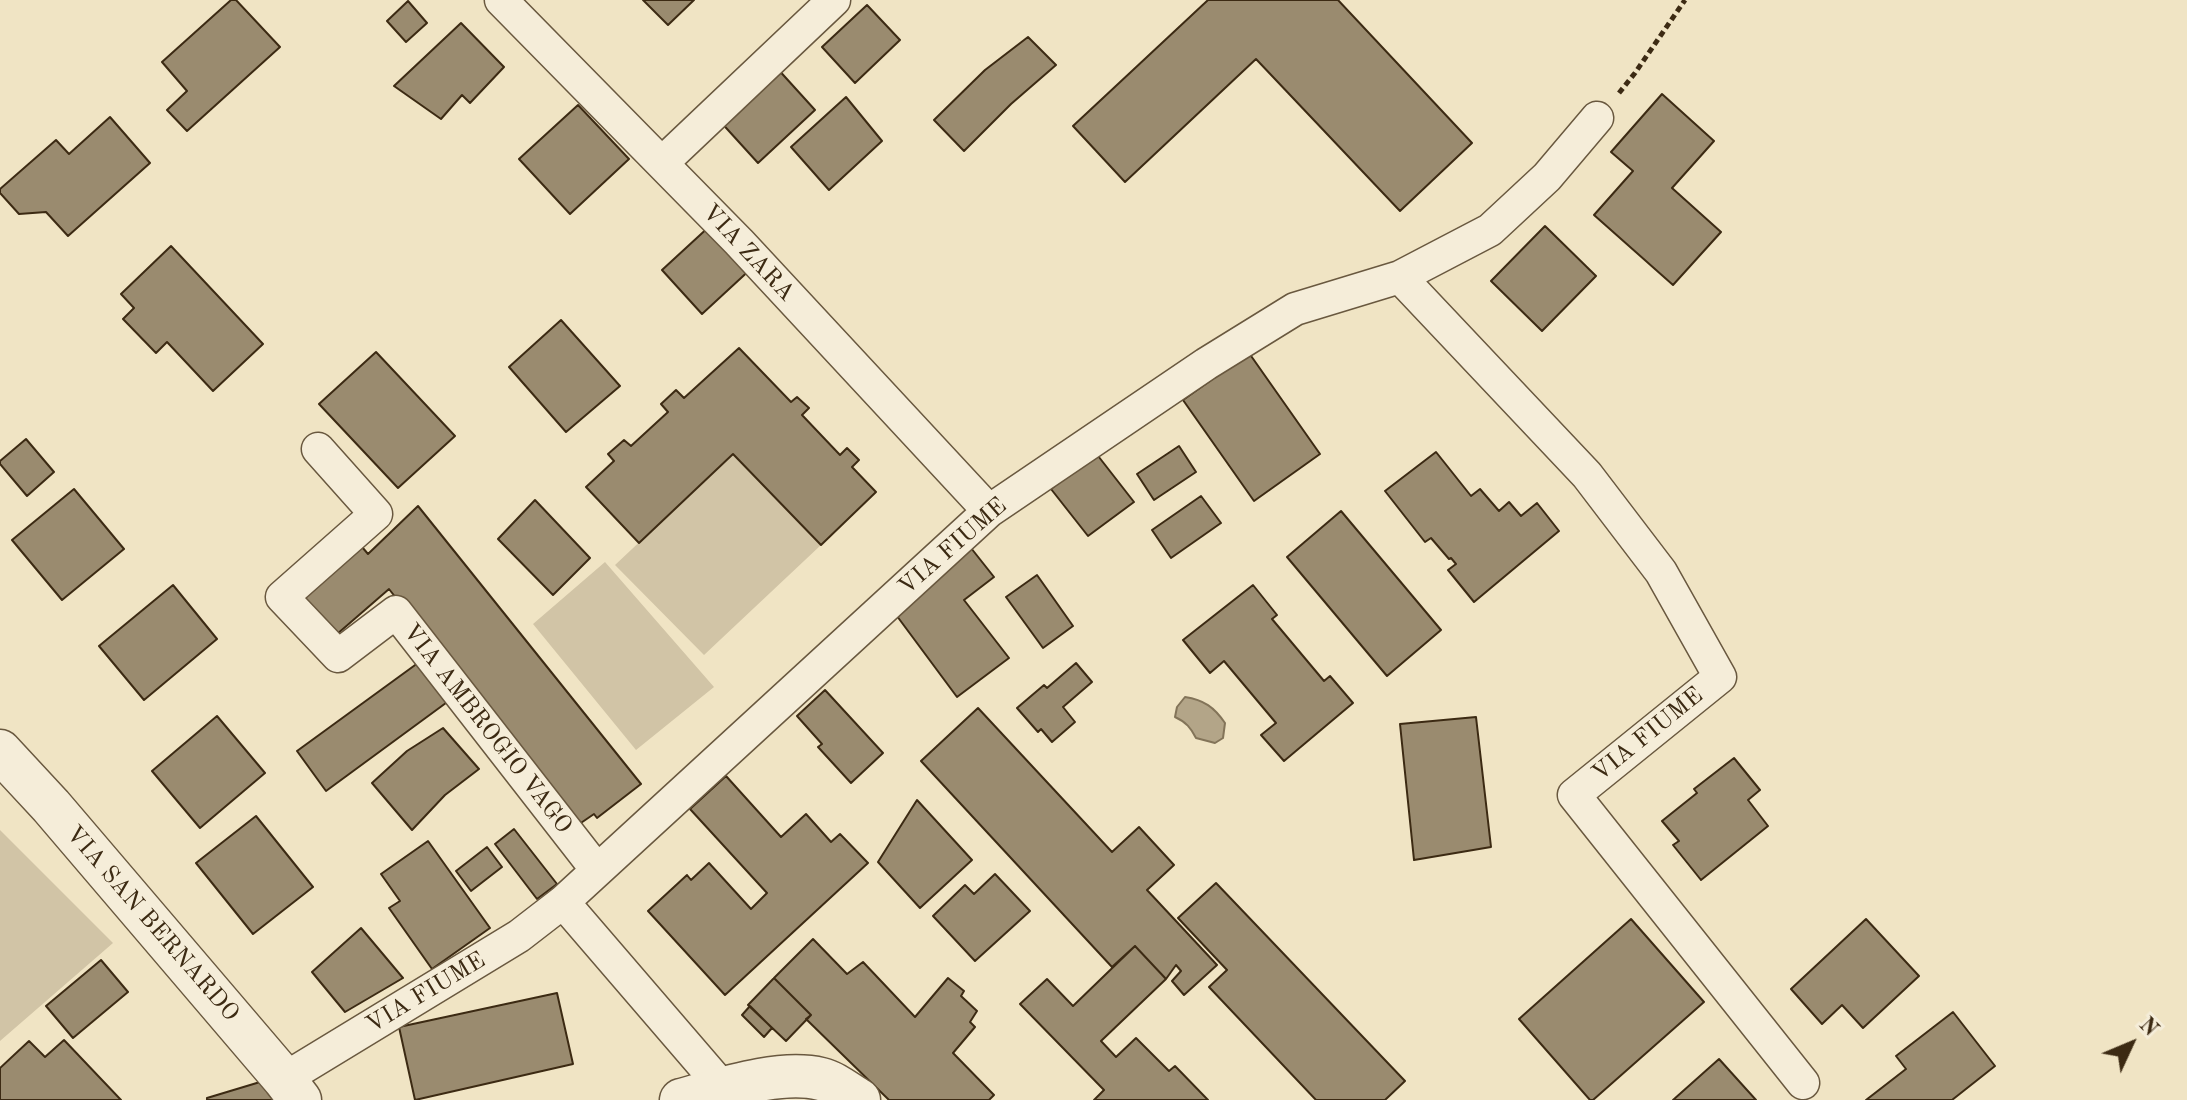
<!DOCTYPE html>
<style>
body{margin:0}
#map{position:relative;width:2187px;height:1100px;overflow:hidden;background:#f0e4c4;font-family:"Old Standard TT",serif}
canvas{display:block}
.north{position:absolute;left:2091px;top:1004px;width:80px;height:80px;-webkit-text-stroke:6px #f5edd9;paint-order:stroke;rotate:46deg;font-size:22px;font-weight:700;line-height:32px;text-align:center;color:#3c2a13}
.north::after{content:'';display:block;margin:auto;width:28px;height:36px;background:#3c2a13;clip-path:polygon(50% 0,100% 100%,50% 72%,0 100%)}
</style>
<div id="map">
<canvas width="2187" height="1100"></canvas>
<div class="north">N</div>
</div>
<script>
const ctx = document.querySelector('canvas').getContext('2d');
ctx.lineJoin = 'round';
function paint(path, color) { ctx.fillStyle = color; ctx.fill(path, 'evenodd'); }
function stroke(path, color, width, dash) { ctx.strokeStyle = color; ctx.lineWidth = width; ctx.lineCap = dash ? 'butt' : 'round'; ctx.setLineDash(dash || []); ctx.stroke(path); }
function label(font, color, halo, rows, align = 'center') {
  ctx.font = font + ' "Old Standard TT",serif'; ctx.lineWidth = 8; ctx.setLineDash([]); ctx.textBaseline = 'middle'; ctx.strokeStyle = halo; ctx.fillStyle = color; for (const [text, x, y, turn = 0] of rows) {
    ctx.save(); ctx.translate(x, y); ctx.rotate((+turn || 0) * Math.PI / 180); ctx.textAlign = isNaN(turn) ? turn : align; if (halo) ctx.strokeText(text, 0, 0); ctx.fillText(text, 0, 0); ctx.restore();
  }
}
paint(new Path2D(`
 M733 454 821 545 704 655 615 565Z
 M605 562 714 687 636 750 533 624Z
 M0 830 113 943 0 1041Z`), '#d1c4a6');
const water = new Path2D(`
 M1185 697C1204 700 1214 707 1225 723L1223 738 1215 743 1196 738C1191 728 1186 722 1175 717L1177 707Z`);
paint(water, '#b3a588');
stroke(water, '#837459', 2);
const building = new Path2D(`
 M231 0H236L280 47 187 131 167 110 187 91 162 62Z
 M643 0H694L668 25Z
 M1208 0H1338L1472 143 1400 211 1256 59 1125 182 1073 126Z
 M408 1 427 23 406 42 387 21Z
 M867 5 900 40 855 83 822 47Z
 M461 23 504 67 470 103 462 95 441 119 394 86Z
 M1028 37 1056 65 1011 104 964 151 934 120 985 70Z
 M776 67 815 110 758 163 718 119Z
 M1662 94 1714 141 1672 188 1721 232 1673 285 1594 215 1633 171 1611 152Z
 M846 97 882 141 829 190 791 147Z
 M578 105 629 159 570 214 519 159Z
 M110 117 150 163 68 236 46 212 19 214 0 193V189L56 140 69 154Z
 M712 224 754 266 702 314 662 270Z
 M1545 226 1596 276 1542 331 1491 281Z
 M171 246 263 344 213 391 167 342 156 353 123 319 134 308 121 294Z
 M561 320 620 386 566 432 509 367Z
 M739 348 791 402 797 397 809 408 802 415 840 455 847 448 859 460 852 467 876 492 821 545 733 454 639 543 586 487 614 461 608 454 624 440 631 446 668 412 661 404 676 390 684 398Z
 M376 352 455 436 398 488 319 404Z
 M1249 353 1320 454 1254 501 1183 400Z
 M26 439 54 472 27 496 0 464V461Z
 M1179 446 1196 472 1154 500 1137 474Z
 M1095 452 1134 502 1088 536 1051 489Z
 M1436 452 1471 496 1480 489 1499 511 1509 502 1521 516 1537 503 1559 531 1474 602 1448 570 1456 564 1451 558 1449 559 1431 538 1425 542 1385 491Z
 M74 489 124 549 62 600 12 540Z
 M1201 496 1221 523 1171 558 1152 530Z
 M535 500 590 558 553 595 498 539Z
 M418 506 641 784 597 818 594 814 575 827 389 589 336 635 297 594 357 541 368 554Z
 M1341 511 1441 630 1387 676 1287 557Z
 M971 548 994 577 964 600 1009 658 957 697 891 608Z
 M1037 575 1073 626 1043 648 1006 597Z
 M173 585 217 639 144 700 99 646Z
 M1253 585 1277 615 1272 619 1324 681 1330 676 1353 703 1284 761 1261 735 1276 723 1224 661 1210 673 1183 640Z
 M422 660 450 700 326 791 297 751Z
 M1076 663 1092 682 1063 707 1075 722 1052 742 1041 729 1038 732 1017 708 1044 685 1047 688Z
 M825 690 883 753 851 783 818 747 822 744 797 716Z
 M978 708 1112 852 1139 827 1174 865 1147 890 1217 965 1184 995 1172 981 1181 971 1176 965 1166 979 1135 946 1112 967 921 761Z
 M217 716 265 773 200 828 152 771Z
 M1476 717 1491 847 1414 860 1400 724Z
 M443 728 479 769 445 795 412 830 372 783 407 751Z
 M1734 758 1760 790 1748 800 1768 826 1701 880 1673 845 1679 841 1662 821 1697 793 1694 789Z
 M726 776 781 837 806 814 831 842 840 834 868 863 725 995 648 911 687 875 691 880 709 863 751 909 767 893 690 809Z
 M917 800 972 860 920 908 878 862Z
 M256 816 313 887 253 934 196 863Z
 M514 829 557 884 537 899 495 844Z
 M428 841 490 928 432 969 389 908 400 901 381 874Z
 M487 847 502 867 471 891 456 871Z
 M995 874 1030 911 975 961 933 916 965 885 974 894Z
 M1216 883 1405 1081 1385 1100H1316L1209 987 1227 970 1178 918Z
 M1631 919 1704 1002 1593 1100H1590L1519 1019Z
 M1866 919 1919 976 1863 1028 1842 1005 1822 1024 1791 989Z
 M361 928 403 978 345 1012 312 972Z
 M813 939 847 974 863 962 915 1017 948 978 964 991 961 996 977 1011 970 1022 975 1027 953 1053 994 1095 989 1100H889L806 1019 811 1015 774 978Z
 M1135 946 1166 979 1101 1041 1116 1057 1136 1038 1169 1071 1175 1066 1208 1100H1094L1104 1090 1020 1004 1047 979 1073 1006Z
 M101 960 128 992 73 1038 46 1006Z
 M774 978 811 1015 786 1041 748 1005Z
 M557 993 573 1064 415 1100 399 1027Z
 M750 1006 772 1028 764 1037 742 1015Z
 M1953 1012 1995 1066 1952 1100H1866L1906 1069 1896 1056Z
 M64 1040 121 1100H0V1068L29 1041 45 1057Z
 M1719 1059 1756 1100H1673Z
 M270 1079 276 1100H207V1098Z`);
paint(building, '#9a8b6f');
stroke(building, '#3c2a13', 2);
const minor = new Path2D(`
 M501 0 739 242 989 511
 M662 163 834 0
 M1400 277 1587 475 1661 572 1720 677 1574 795 1803 1083
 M318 449 376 514 282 597 338 656 396 612 597 870
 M563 902 723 1088
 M284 1079 519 936 563 902 989 511 1206 364 1295 309 1400 277 1490 230 1547 177 1597 118`);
const tertiary = new Path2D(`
 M0 751 51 806 284 1079 300 1100
 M681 1100C721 1089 780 1069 821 1079 834 1082 847 1093 859 1100`);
stroke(minor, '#69583f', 35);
stroke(tertiary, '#69583f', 45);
stroke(new Path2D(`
 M1619 93 1635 73 1685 0`), '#3c2a13', 5, [6, 4]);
stroke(minor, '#f5edd9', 32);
stroke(tertiary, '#f5edd9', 42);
label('24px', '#3c2a13', '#f5edd9', [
 ["VIA ZARA",748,253,47],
 ["VIA FIUME",953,547,-41],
 ["VIA AMBROGIO VAGO",487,729,52],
 ["VIA FIUME",1648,735,-39],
 ["VIA SAN BERNARDO",152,924,49],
 ["VIA FIUME",426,993,-31]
]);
</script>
